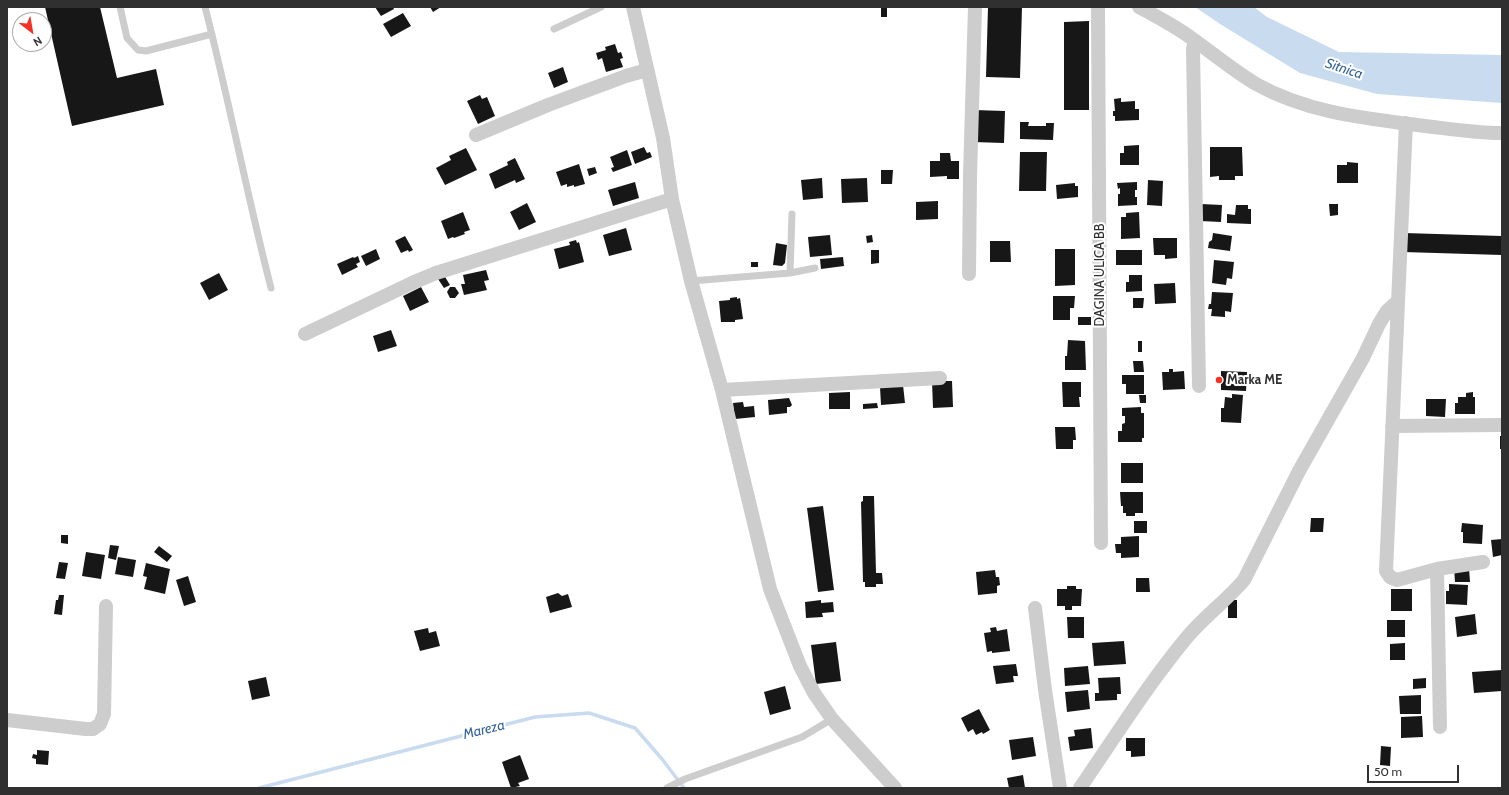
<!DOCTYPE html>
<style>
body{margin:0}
#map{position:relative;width:1509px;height:795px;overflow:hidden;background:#fff;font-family:Cabin,sans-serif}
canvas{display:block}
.frame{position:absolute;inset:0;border:8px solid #303030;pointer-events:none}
.north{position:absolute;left:12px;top:12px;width:40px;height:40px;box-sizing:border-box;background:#fff;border:1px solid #acacac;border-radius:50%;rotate:149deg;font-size:11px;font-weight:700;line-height:16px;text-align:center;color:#303030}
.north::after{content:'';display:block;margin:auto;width:14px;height:18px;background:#f33126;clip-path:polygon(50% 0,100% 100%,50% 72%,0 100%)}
.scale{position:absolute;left:1367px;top:765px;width:92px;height:18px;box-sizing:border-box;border:2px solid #303030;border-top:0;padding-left:5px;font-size:12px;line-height:14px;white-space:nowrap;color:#303030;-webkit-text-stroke:3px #fff;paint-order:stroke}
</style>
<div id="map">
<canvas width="1509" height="795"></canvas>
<div class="frame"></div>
<div class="north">N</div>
<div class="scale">50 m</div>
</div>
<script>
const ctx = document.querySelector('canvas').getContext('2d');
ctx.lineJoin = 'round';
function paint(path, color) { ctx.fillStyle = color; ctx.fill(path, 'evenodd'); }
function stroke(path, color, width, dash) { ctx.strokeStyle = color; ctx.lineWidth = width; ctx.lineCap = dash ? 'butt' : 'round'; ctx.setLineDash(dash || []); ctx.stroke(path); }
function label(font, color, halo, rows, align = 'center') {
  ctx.font = font + ' Cabin,sans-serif'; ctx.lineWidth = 4; ctx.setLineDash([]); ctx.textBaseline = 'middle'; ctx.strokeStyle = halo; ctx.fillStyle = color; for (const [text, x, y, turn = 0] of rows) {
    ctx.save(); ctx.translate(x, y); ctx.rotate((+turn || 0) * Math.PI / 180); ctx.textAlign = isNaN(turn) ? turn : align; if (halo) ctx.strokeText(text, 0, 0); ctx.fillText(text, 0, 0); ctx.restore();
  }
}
paint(new Path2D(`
 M1195 7H1254L1267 17 1339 52 1502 55V103L1377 94 1300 73 1220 24Z`), '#c8dbef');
stroke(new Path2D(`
 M259 788 535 717 589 713 635 728 662 759 684 788`), '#c8dbef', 3.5);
paint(new Path2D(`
 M45 7H100L117 78 156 69 164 105 72 126Z
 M375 7H393L394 9 381 16Z
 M430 7H441L433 12Z
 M881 7H887V17H881Z
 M988 7H1022L1020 78 986 77Z
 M403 13 411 26 391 37 383 24Z
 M1089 21V110H1064V22Z
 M615 44 618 53 621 52 623 58 620 59 623 67 606 72 602 58 598 60 596 53 606 50 605 47Z
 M563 67 568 82 554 88 548 73Z
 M480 95 482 99 487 97 495 116 478 124 467 101Z
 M1121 98V102L1135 101V109H1139V120L1115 121V116H1113V111H1115L1114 99Z
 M974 110 1005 111 1004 143 973 142Z
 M1020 122H1029L1028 126H1046V123H1054L1053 140 1020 139Z
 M1139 145V165H1120V153H1124V146Z
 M644 147 647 153 650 152 652 157 635 164 631 152Z
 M1210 147H1242L1243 176H1235V180H1219V176L1210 177Z
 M466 148 477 170 445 185 436 168 451 160 449 156Z
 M627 150 632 165 613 172 611 168 614 167 610 157Z
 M1020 152H1047L1046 191H1019Z
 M940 153H950L951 161H959V179H947V176L930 177V161H940Z
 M515 158 525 179 516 183 515 180 495 189 489 174 508 165 507 162Z
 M1347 162 1358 163V183H1337V165H1347Z
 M579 164 585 184 574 187V185L567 187V184L561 186 556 172Z
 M595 167 597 173 589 176 587 169Z
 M881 170H893L892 184H881Z
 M822 178 823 198 803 200 801 180Z
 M867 178 868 202 842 203 841 179Z
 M1148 180 1163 181 1162 206 1147 205Z
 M635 182 639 198 613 206 608 190Z
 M1137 182V190H1135V197H1137V205L1118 206V194H1120V188L1118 189 1117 183Z
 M1075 183V186H1078V197L1057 199 1056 185Z
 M938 201V219L916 220V202Z
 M527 203 536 222 519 230 510 212Z
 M1201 204 1222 205 1221 222 1200 221Z
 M1329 204H1338V215L1330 216Z
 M1236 205H1248V209H1251V224L1227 223V214L1235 215Z
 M463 212 470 230 464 232 465 234 454 238 453 237 448 239 441 221Z
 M1139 212 1140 238 1121 239V217H1126V213Z
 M626 228 632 250 609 256 603 235Z
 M1213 233 1232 236 1230 251 1208 248 1209 242 1212 240Z
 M1404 233 1502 236V255L1403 252Z
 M830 235 832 255 810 257 808 237Z
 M872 235 873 242 867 243 866 236Z
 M405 236 413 250 409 252 408 250 401 253 395 241Z
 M1153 238H1177V258L1165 259V255H1154Z
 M576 240 577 243 579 242 584 262 559 269 554 249 570 245 569 242Z
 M990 241H1010L1011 262H990Z
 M776 243 787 245 785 263 782 266 773 265Z
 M376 249 380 259 366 266 361 256Z
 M1055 249H1075V285L1055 286Z
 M871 250H879V263L871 264Z
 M1116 250H1142V265H1116Z
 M358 256 360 262 356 264 358 267 342 275 337 264 353 257 354 258Z
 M843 257 844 266 821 269 820 259Z
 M1214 260 1234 262 1232 279 1227 278 1226 285 1212 283Z
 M751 262H758V267H751Z
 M486 270 489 280 484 281 487 290 464 295 461 284H465L463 275Z
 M442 272 450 285 444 288 436 276Z
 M219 273 228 290 209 300 200 283Z
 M1129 275H1142V291L1126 292V282H1129Z
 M1175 283 1176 303 1155 304 1154 284Z
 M421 287 429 302 410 311 403 296Z
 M450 287H455L459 293 455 298H450L447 292Z
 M1212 292 1233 293 1231 312 1225 311V317L1211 316 1212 309H1208L1209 304H1211Z
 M1053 296H1075L1074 308H1070V320H1053Z
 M737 297V299L740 298 743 319 735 320V322H721L719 301 730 300V298Z
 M1133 298H1144L1143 308H1133Z
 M1078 317H1091V325H1078Z
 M391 330 397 346 378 352 373 336Z
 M1068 340 1085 341 1086 370H1065V356H1067Z
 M1138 341H1142V352H1138Z
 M1133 361H1143L1144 372H1134Z
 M1169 369H1173V372L1184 371 1185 389 1163 390 1162 372H1169Z
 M1221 371 1247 372 1246 391 1221 390Z
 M1122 375H1144V394H1126V384H1122Z
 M932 381H952L953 407 933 408Z
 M1062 382H1081V397H1079L1080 407H1063Z
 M903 385 905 403 881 405 880 387Z
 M850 392V409H829V393Z
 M1473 392V397H1475V414H1455V403H1458V397H1466V393Z
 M1232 394 1243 395 1241 423 1221 422V408H1224L1225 397 1232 398Z
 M1139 395H1146V403H1140Z
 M789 398 792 405 790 407H787V413L769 415 768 400Z
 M1426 399H1446L1445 417 1426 416Z
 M743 402 744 407 754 406 755 417 735 419 733 403Z
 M877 403 878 408 863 409V404Z
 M1141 407V413H1144V438H1142V442H1118V431H1122V424L1125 423V416H1122V408Z
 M1055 427H1075L1076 440H1073V449H1056Z
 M1500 436H1502V449H1500Z
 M1121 463H1143V483H1121Z
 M1120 492H1143V513H1135V516H1126V513H1123V506H1121Z
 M863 496H874L876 573H882L883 584H876V587H865V582H863L861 502 863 501Z
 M823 506 834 590 818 592 807 508Z
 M1311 518H1324L1323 532H1310Z
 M1134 521H1147V533H1134Z
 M1462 523 1483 525 1482 544 1463 543V532H1461Z
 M61 535H68V544L61 543Z
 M1139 536V557L1121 558V553H1116L1115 544H1121V537Z
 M1502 539V555L1493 557 1491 540Z
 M110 545 119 546 116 560 108 558Z
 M159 546 172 556 167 562 154 552Z
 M86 552 105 555 101 579 82 576Z
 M118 557 136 560 133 577 115 574Z
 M59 562 68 563 65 579 56 578Z
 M146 563 170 569 165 594 144 589 147 577 143 576Z
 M1454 568H1469L1470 582H1455Z
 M995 570 996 577H999L1000 585 997 586V593L978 595 976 572Z
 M188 576 196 602 184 606 176 580Z
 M1136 578H1149L1150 592H1136Z
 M1449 584 1468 585 1467 605 1446 604V591H1449Z
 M1067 586H1076V589H1082L1081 606H1072V610H1065V606H1057V589H1067Z
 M1391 589H1412V611H1391Z
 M558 593 562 596 568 594 572 607 550 613 546 597Z
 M59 595H64L62 615 54 614 56 600H58Z
 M821 600V603L833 602 834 612 822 613 823 617 806 618 805 602Z
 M1228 600H1237V618H1228Z
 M1475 614 1477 634 1457 637 1455 617Z
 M1067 617H1084V638H1068Z
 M1387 620H1405V637H1387Z
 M996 627 997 631 1007 629 1010 651 992 653V651L987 652 984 633 991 632 990 628Z
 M428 628 429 633 436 631 440 646 420 651 414 631Z
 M1124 641 1126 664 1094 666 1092 643Z
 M836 642 841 681 816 684 811 645Z
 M1405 643V660H1390V644Z
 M1016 664 1018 676H1013L1014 682 996 684 993 666Z
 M1088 666 1090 684 1065 686 1064 668Z
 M1502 670V691L1474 693 1472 672Z
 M266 677 270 696 252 700 248 681Z
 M1120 677 1121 694H1117V700L1095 701V693H1099L1098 678Z
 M1426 678V688L1413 689V679Z
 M785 686 791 709 770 715 764 692Z
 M1088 690 1090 709 1067 712 1065 692Z
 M1421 695V714H1400L1399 696Z
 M979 709 990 730 983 734 982 732 976 735 973 729 968 732 961 718Z
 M1422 716 1423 737 1401 738V717Z
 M1091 728 1093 748 1070 751 1068 737 1075 736 1074 730Z
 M1033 737 1036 756 1012 760 1009 740Z
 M1126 738H1145V756L1131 757V751H1126Z
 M1381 746 1391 747 1390 766 1380 765Z
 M37 750 49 751 48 765 36 764V759L32 758 33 754 37 755Z
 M520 755 529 779 518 783 520 786 511 788 502 762Z
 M1023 775 1025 788H1009L1007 778Z`), '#171717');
stroke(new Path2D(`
 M120 7 127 38 138 50 146 51 212 34
 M205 7C229 100 247 195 271 288
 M554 29 601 7
 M790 273 792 214
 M691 281 790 273 815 268
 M667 788 685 779 802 737 832 719`), '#cdcdcd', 7);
stroke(new Path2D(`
 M633 7 663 138 672 199 691 281 722 390 770 589 800 666 814 693 832 719 895 788
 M1098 7 1101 543
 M1139 7C1158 17 1177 27 1194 40 1215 55 1234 71 1256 84 1306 112 1362 118 1417 125 1445 128 1473 133 1502 133
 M1195 41 1193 49 1199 386
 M1406 123 1386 571 1390 577 1397 580 1437 569 1483 562
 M476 135 548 105 626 76 647 70
 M969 274 970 175 975 7
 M305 334 412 283 436 273 672 199
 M722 390 940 378
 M1392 426 1502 425
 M1437 569 1440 727
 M1035 608 1045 690 1060 788
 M7 720 86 729H93L100 724 104 714 106 606
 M1080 788C1115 737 1148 684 1188 636 1205 616 1227 600 1244 580L1299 471 1363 358 1379 324 1387 311 1398 301`), '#cdcdcd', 14);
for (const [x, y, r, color] of [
 [1219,380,4,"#f33126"]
]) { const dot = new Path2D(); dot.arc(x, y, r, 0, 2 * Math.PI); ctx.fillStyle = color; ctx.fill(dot); stroke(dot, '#fff', 1.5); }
label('13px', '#303030', '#fff', [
 ["DAGINA ULICA BB",1100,275,-90]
]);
label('bold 13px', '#303030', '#fff', [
 ["Marka ME",1227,380]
], 'left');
label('italic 14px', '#366699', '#fff', [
 ["Sitnica",1344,69,18],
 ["Mareza",484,730,-14]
]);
</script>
